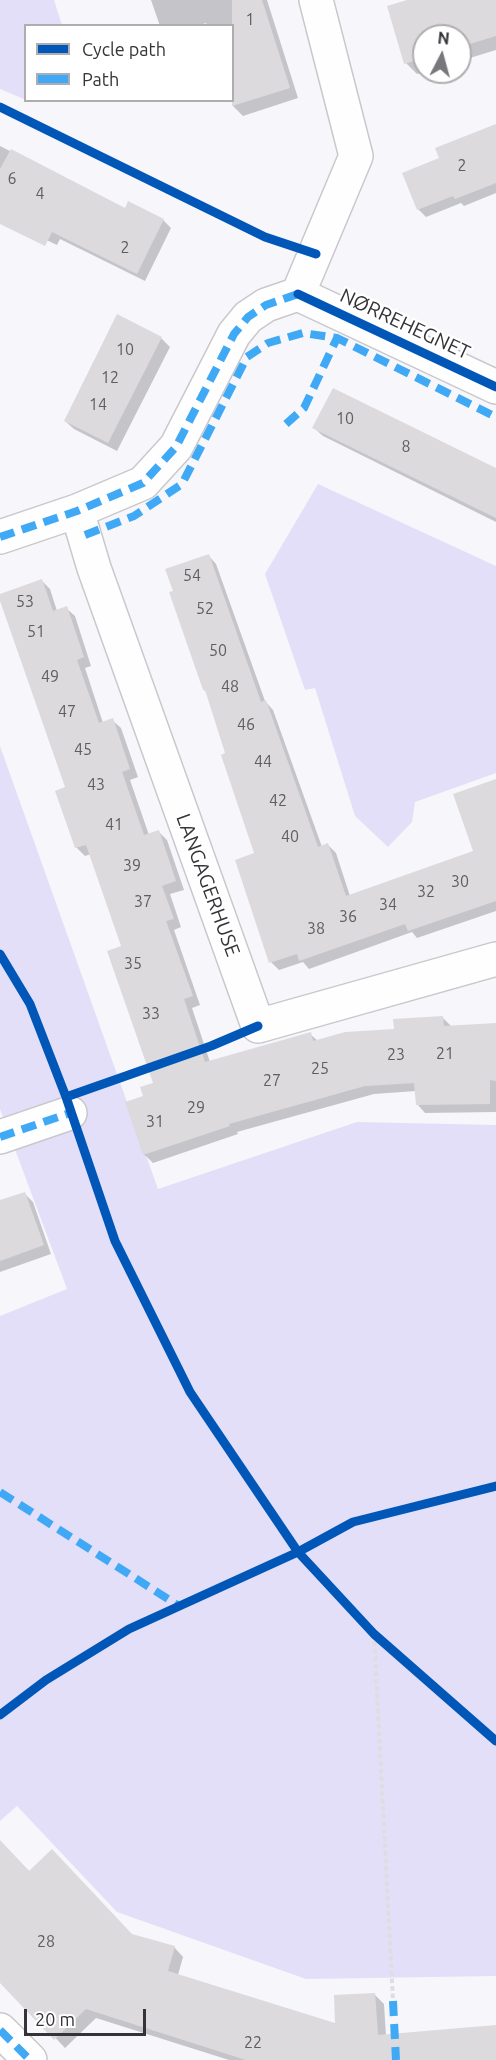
<!DOCTYPE html>
<meta charset="utf-8">
<style>
body{margin:0}
#map{position:relative;width:496px;height:2060px;overflow:hidden;background:#f7f6fb;font-family:Ubuntu,sans-serif}
canvas{display:block}
.legend{position:absolute;left:24px;top:24px;width:210px;height:78px;box-sizing:border-box;background:#fff;border:2px solid #aeadaf;margin:0;padding:8px 10px;list-style:none;font-size:18px;color:#343337}
.legend li{display:flex;align-items:center;gap:12px;height:30px}
.legend b{width:30px;border:2px solid #aeadaf}
.north{position:absolute;left:412px;top:24px;width:60px;height:60px;box-sizing:border-box;background:#fff;border:2px solid #aeadaf;border-radius:50%;rotate:6deg;font-size:16px;font-weight:700;line-height:24px;text-align:center;color:#343337}
.north::after{content:'';display:block;margin:auto;width:21px;height:27px;background:#78777c;clip-path:polygon(50% 0,100% 100%,50% 72%,0 100%)}
.scale{position:absolute;left:24px;top:2009px;width:122px;height:27px;box-sizing:border-box;border:3px solid #343337;border-top:0;padding-left:8px;font-size:18px;line-height:21px;white-space:nowrap;color:#343337;-webkit-text-stroke:4px #fff;paint-order:stroke}
</style>
<div id="map">
<canvas width="496" height="2060"></canvas>
<ul class="legend">
<li><b style="height:8px;background:#0057b8"></b>Cycle path</li>
<li><b style="height:8px;background:#3fa9f5"></b>Path</li>
</ul>
<div class="north">N</div>
<div class="scale">20 m</div>
</div>
<script>
const ctx = document.querySelector('canvas').getContext('2d');
ctx.lineJoin = 'round';
function paint(path, color) { ctx.fillStyle = color; ctx.fill(path, 'evenodd'); }
function stroke(path, color, width, dash) { ctx.strokeStyle = color; ctx.lineWidth = width; ctx.lineCap = dash ? 'butt' : 'round'; ctx.setLineDash(dash || []); ctx.stroke(path); }
function label(font, color, halo, rows, align = 'center') {
  ctx.font = font + ' Ubuntu,sans-serif'; ctx.lineWidth = 4.5; ctx.setLineDash([]); ctx.textBaseline = 'middle'; ctx.strokeStyle = halo; ctx.fillStyle = color; for (const [text, x, y, turn = 0] of rows) {
    ctx.save(); ctx.translate(x, y); ctx.rotate((+turn || 0) * Math.PI / 180); ctx.textAlign = isNaN(turn) ? turn : align; if (halo) ctx.strokeText(text, 0, 0); ctx.fillText(text, 0, 0); ctx.restore();
  }
}
paint(new Path2D(`
 M0 0H54L62 25 26 26V100L0 89Z
 M318 484 496 566V773L415 802 412 822 388 847 355 816 315 688 305 690 265 574Z
 M0 746 158 1189 357 1122 496 1125V1976L306 1979 117 1912 17 1806 0 1821V1316L67 1289 0 1109Z`), '#e4dff9');
paint(new Path2D(`
 M151 0H267L298 98 243 116 233 106 231 100 232 26H207L206 23 198 26H160Z
 M412 0H496V50L460 61V36H424V72L417 74 406 63Z
 M496 126V193L464 206 461 203 426 217 418 209Z
 M0 146 126 210 163 220 171 228 145 281 60 239 57 245 0 218Z
 M161 338 170 347 117 451 74 429 65 421Z
 M314 428 496 470V522L323 436Z
 M208 555 216 564 265 701 273 710 322 847 328 845 336 853 350 896 475 852 496 780V911L417 938 412 932 309 969 303 962 279 970 271 962 256 854 227 754 208 693 204 690Z
 M42 581 50 589 57 611 66 608 75 616 91 666 85 668 103 723 112 720 121 728 138 777 130 780 149 835 158 831 167 840 184 890 170 894 181 927 174 930 200 1005 192 1008 210 1062 310 1034 318 1041 395 1030 442 1017 451 1026 496 1025V1112L425 1113 417 1104 416 1091 374 1094 237 1132 238 1134 153 1163 144 1154 145 1097 155 1084 123 947 91 854 85 856 76 847 67 788 0 597Z
 M24 1193 33 1202 51 1254 0 1272V1202Z
 M0 1841 30 1872 132 1936 174 1947 183 1957 178 1975 337 2025 374 1994 384 2004 386 2036 496 2027V2060H229L96 2018 65 2048 0 1979Z`), '#0003');
paint(new Path2D(`
 M232 0H262L290 88 232 106Z
 M407 0H496V36L460 47V36H424V58L404 64 387 6Z
 M496 124V183L455 199 453 196 417 210 402 173 439 158 435 148Z
 M11 149 125 208 128 201 164 219 137 274 52 232 45 246 0 224V169Z
 M117 314 162 337 108 443 64 421Z
 M333 388 496 468V518L312 428Z
 M209 554 261 702 266 700 318 847 328 843 346 896 473 851 453 794 496 779V901L408 931 405 924 299 961 297 954 269 963 235 860 254 853 221 755 225 753 205 690H203L169 592 173 591 165 569Z
 M42 579 53 611 67 606 84 657 77 660 99 723 113 718 130 769 122 772 144 835 159 830 176 881 162 886 174 919 166 921 193 996 184 999 205 1062 311 1032 313 1041 345 1032 394 1029 393 1019 443 1016 444 1026 496 1023V1081L490 1080V1104L416 1105 414 1083 365 1086 229 1124 230 1126 143 1155 125 1102 143 1096 140 1087 153 1083 107 951 121 946 86 845 75 848 55 791 65 787 0 601V594Z
 M25 1192 44 1245 0 1261V1200Z
 M0 1840 29 1871 52 1849 132 1934 175 1946 168 1971 335 2023 334 1995 375 1993 378 2035 496 2025V2060H246L86 2009 54 2040 0 1983Z`), '#dcdadd');
const minor = new Path2D(`
 M298 294 356 156 316 0
 M298 294 496 387
 M77 511 94 568 258 1026 496 959
 M0 537 77 511 143 483 176 447 234 334 248 317 266 305 298 294
 M0 1137 70 1113
 M0 2030 30 2060`);
stroke(minor, '#c9c8cc', 36);
stroke(new Path2D(`
 M374 1634 393 2001`), '#dedddf', 4, [4.5, 3]);
stroke(minor, '#fefefe', 33);
stroke(new Path2D(`
 M286 424 304 408 337 338
 M85 535 134 516 182 484 247 357 268 343 303 333 337 338 496 417
 M0 537 77 511 143 483 176 447 234 334 248 317 266 305 298 294
 M0 1137 70 1113
 M0 1492 179 1606
 M393 2001 396 2060
 M0 2030 30 2060`), '#3fa9f5', 8, [15, 8]);
stroke(new Path2D(`
 M0 107 265 237 316 254
 M298 294 496 387
 M0 954 30 1004 66 1097 115 1241 190 1392 298 1552 374 1634 496 1741
 M66 1097 211 1046 258 1026
 M0 1715 46 1680 129 1629 298 1552 353 1522 496 1486`), '#0057b8', 9);
label('16px', '#5e5d60', null, [
 ["1",250,20],
 ["2",462,166],
 ["6",12,179],
 ["4",40,194],
 ["2",125,248],
 ["10",125,350],
 ["12",110,378],
 ["14",98,405],
 ["10",345,419],
 ["8",406,447],
 ["54",192,576],
 ["53",25,602],
 ["52",205,609],
 ["51",36,632],
 ["50",218,651],
 ["49",50,677],
 ["48",230,687],
 ["47",67,712],
 ["46",246,725],
 ["45",83,750],
 ["44",263,762],
 ["43",96,785],
 ["42",278,801],
 ["41",114,825],
 ["40",290,837],
 ["39",132,866],
 ["30",460,882],
 ["32",426,892],
 ["37",143,902],
 ["34",388,905],
 ["36",348,917],
 ["38",316,929],
 ["35",133,964],
 ["33",151,1014],
 ["21",445,1054],
 ["23",396,1055],
 ["25",320,1069],
 ["27",272,1081],
 ["29",196,1108],
 ["31",155,1122],
 ["28",46,1942],
 ["22",253,2043]
]);
label('20px', '#343337', '#fff', [
 ["NØRREHEGNET",405,324,25],
 ["LANGAGERHUSE",208,885,70]
]);
</script>
